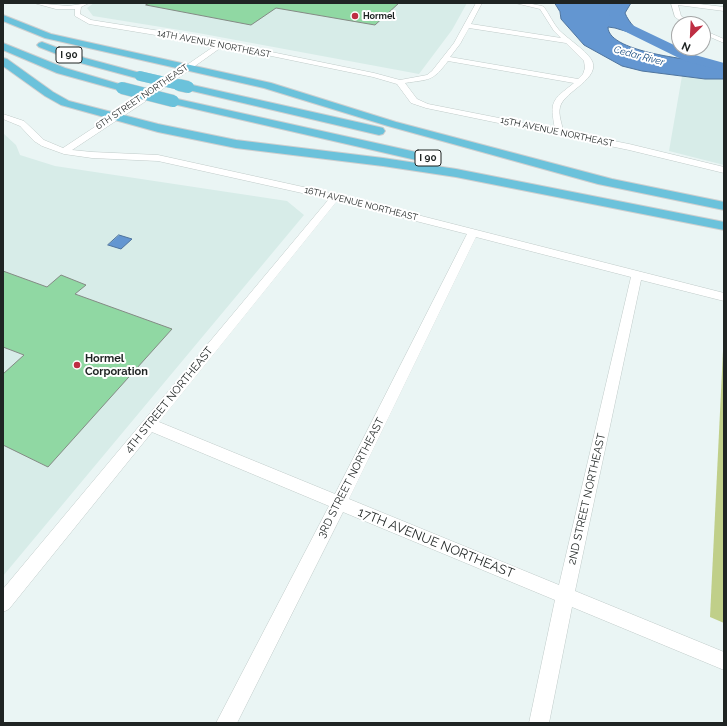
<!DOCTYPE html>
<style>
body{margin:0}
#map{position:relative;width:727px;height:726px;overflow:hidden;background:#eaf5f4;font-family:Raleway,sans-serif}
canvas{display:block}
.frame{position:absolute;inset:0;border:4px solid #1f2423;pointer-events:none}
.north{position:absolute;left:671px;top:16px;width:40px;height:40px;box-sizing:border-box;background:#fff;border:1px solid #a5a7a7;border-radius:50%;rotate:204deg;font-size:11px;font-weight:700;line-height:16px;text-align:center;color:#1f2423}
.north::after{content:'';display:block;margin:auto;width:14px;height:18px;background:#be2e43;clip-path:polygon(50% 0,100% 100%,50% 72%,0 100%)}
</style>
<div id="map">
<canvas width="727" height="726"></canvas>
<div class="frame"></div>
<div class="north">N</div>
</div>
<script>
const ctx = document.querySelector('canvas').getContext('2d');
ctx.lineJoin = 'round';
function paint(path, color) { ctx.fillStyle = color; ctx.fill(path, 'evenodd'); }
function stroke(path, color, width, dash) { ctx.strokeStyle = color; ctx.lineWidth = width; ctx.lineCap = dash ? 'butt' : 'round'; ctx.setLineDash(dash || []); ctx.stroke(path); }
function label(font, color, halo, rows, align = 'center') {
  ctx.font = font + ' Raleway,sans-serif'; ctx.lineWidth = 4; ctx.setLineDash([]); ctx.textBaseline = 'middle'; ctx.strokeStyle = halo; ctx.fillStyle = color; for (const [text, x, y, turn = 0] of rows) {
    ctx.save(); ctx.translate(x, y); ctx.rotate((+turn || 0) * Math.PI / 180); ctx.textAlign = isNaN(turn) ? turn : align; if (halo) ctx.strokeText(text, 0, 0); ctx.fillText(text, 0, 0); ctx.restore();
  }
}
paint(new Path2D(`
 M94 3H467L452 30 419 74 198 33 93 16 87 8Z
 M682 76 705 79H724V165L669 151Z
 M3 133 16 145 20 155 55 166 287 201 304 215 3 576Z`), '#d7ece8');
paint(new Path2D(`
 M724 330V623L710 617Z`), '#c0cf89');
const water = new Path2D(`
 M555 3H631L625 13C629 23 637 30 645 37L615 28 608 27C608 54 703 61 724 64V79H705L642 71 622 66 584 45 561 19 560 12Z
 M119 235 132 239 121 249 108 245Z`);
paint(water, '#6396d1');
stroke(water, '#4f749d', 1);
paint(new Path2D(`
 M609 3H621L622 15 630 24 695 55 724 63V71L685 61 622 30 610 16Z`), '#6396d1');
const building = new Path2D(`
 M150 3H399L375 25 276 8 251 25 146 5Z
 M3 271 47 287 61 275 86 285 75 294 172 329 48 467 3 445V374L24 355 3 347Z`);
paint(building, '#90d8a3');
stroke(building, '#848b85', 1);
const minor = new Path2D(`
 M34 3 68 6 89 3 81 7 80 14 91 20 198 37 374 73 400 80 427 75 432 71 454 43 476 3H482L471 24 561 38 554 31 540 9 515 3H527L542 6 544 7C549 14 553 23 559 30 568 39 584 49 591 59 603 78 564 91 560 107 558 115 562 123 563 131L629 144 724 167V173L629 150 426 108 411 103 397 84 373 77 223 46 143 103 72 150 92 152 158 155 335 194 724 293V301L641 280 575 591 724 652V670L572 607 549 723H529L555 600 343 512 237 723H216L329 506 152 432 9 609 3 612V589L329 199 158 161 92 158 64 154 42 146 34 141 20 126 3 119V114L24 121 44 140 63 148 137 99 216 45 89 24 75 16V9H56ZM469 28 566 43 584 61 585 68 583 74 578 79 450 57 460 44ZM448 61 574 83C551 101 550 101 555 129L428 104 417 99 405 83C430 79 432 82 448 61ZM337 201 467 234 335 494 159 422ZM476 237 631 277 559 585 349 499Z
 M671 3H691L724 7V11L678 5 681 16 693 24H685L675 17Z
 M703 30 724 39V43L703 34Z`);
const highway = new Path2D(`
 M3 15 51 34 271 83 396 122 612 179 724 202V210L598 184 388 126 264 88 45 38 3 21Z
 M42 42 85 58 144 74 145 76 140 79 77 62 39 47 37 45 39 43Z
 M3 43 65 68 126 86 127 88 122 91 57 73 3 50Z
 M3 58 7 59 53 92 69 101 158 124 236 140 383 158 456 169 724 222V230L456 177 383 166 236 148 158 132 61 105 45 96 3 66Z
 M188 84 379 127 383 128 385 131 383 134 379 135 184 89 183 87 184 85Z
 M173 98 416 152 420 153 422 156 420 159 416 160 169 103 167 101 169 99Z`);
stroke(minor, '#c0cbc9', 1);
stroke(highway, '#cecfcf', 2);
paint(minor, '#fff');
paint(highway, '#6bc2db');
const highwayBridgeFar1 = new Path2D(`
 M140 76 183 86`);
const highwayBridge = new Path2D(`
 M179 85 188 87
 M122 88 173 101`);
stroke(highwayBridgeFar1, '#cecfcf', 10, []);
stroke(highwayBridge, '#cecfcf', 13, []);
stroke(highwayBridgeFar1, '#6bc2db', 10);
stroke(highwayBridge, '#6bc2db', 12);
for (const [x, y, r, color] of [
 [355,16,4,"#be2e43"],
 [77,365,4,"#be2e43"]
]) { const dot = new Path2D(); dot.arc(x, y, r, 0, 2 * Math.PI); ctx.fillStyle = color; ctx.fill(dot); stroke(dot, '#fff', 1.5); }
label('bold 9px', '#1f2423', '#fff', [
 ["Hormel",363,16]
], 'left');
label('9px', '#1f2423', '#fff', [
 ["14TH AVENUE NORTHEAST",214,44,11],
 ["6TH STREET NORTHEAST",142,97,-34],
 ["15TH AVENUE NORTHEAST",557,132,12],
 ["16TH AVENUE NORTHEAST",361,204,14]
]);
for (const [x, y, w] of [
 [69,55,26],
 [428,158,26]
]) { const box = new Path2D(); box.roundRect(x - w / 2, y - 8, w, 16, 3); ctx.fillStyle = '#fff'; ctx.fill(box); stroke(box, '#1f2423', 1); }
label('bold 10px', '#1f2423', null, [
 ["I 90",69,55],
 ["I 90",428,158]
]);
label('italic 10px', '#12487e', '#fff', [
 ["Cedar River",639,56,15]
]);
label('bold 11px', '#1f2423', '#fff', [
 ["Hormel",85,359],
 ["Corporation",85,372]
], 'left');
label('11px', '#1f2423', '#fff', [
 ["4TH STREET NORTHEAST",169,400,-51],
 ["3RD STREET NORTHEAST",351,478,-63],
 ["2ND STREET NORTHEAST",587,499,-77]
]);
label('13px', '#1f2423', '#fff', [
 ["17TH AVENUE NORTHEAST",436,543,22]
]);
</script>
